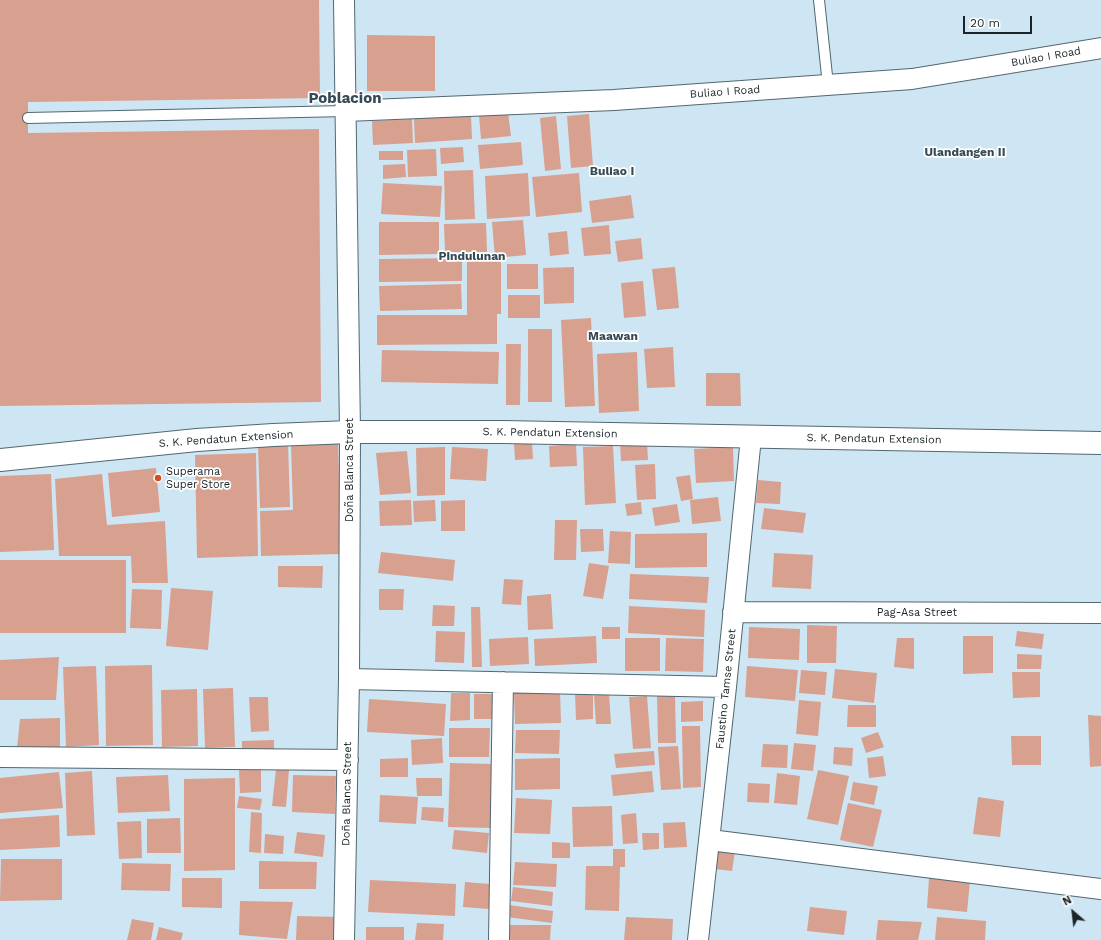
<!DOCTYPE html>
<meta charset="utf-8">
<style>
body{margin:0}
#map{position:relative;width:1101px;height:940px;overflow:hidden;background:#cee6f3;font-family:"Work Sans",sans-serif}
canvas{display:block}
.north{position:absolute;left:1053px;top:892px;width:40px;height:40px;-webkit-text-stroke:3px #fff;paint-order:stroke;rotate:332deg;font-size:11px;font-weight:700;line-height:16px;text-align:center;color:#1b2529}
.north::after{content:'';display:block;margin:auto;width:14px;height:18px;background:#1b2529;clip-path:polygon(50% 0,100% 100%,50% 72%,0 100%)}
.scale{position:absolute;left:963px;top:16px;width:69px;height:18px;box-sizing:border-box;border:2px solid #1b2529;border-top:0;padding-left:5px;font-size:12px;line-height:14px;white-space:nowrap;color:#1b2529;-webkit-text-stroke:3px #fff;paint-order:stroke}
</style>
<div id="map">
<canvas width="1101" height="940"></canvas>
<div class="north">N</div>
<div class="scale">20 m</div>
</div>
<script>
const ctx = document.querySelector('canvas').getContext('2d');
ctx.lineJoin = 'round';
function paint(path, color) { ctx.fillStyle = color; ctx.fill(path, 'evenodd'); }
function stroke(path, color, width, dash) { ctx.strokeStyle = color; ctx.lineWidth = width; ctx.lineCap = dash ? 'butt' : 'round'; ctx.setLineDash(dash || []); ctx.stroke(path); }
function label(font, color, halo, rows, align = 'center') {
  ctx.font = font + ' "Work Sans",sans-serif'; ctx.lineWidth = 3.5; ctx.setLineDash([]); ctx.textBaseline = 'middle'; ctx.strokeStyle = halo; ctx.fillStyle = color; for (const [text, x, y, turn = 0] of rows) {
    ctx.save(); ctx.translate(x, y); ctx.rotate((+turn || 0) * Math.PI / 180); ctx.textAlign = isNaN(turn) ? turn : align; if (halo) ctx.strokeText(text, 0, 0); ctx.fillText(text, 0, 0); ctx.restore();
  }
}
paint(new Path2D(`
 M0 0H319L320 98 28 102V133L319 129 321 402 0 406Z
 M367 35 435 36V91H367Z
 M508 112 511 136 481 139 479 115Z
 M589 114 593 166 571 168 567 116Z
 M471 115 472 139 415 143 414 119Z
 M556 116 561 169 545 171 540 118Z
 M412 119 413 143 373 145 372 121Z
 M521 142 523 165 480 169 478 145Z
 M463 147 464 162 441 164 440 148Z
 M436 149 437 176 408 177 407 150Z
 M379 151H403V160H379Z
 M405 164 406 177 383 179V165Z
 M473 170 475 219 445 220 444 171Z
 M528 173 530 216 487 219 485 176Z
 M579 173 582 212 536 217 532 177Z
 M383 183 442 186 440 217 381 214Z
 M631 195 634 218 592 223 589 201Z
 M523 220 526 255 495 258 492 222Z
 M379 222H439V254L379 255Z
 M486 223 487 252H445L444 224Z
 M609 225 611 254 584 256 581 228Z
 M567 231 569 254 550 256 548 233Z
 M641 238 643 259 618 262 615 241Z
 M462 258V281L379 282V259Z
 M467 261H501V314H497V344L377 345V315H467Z
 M507 264H538V289H507Z
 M574 267V303L544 304 543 268Z
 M675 267 679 308 657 310 652 269Z
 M643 281 646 316 624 318 621 283Z
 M461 284 462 309 380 311 379 286Z
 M508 295H540V318H508Z
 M591 318 595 406 565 407 561 320Z
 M528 329H552V402H528Z
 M506 344H521L520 405H506Z
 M673 347 675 387 647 388 644 349Z
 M382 350 499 352 498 384 381 382Z
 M637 352 639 411 599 413 597 354Z
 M706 373H740L741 406H706Z
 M647 442 648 460 621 461 620 443Z
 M338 443 341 554 261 556 260 511 293 510 291 444Z
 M532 443 533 459 515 460 514 444Z
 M288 444 290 507 260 508 258 445Z
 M576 444 577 466 550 467 549 446Z
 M613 446 616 503 585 505 583 447Z
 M445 447V495L417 496 416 448Z
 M452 447 488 449 486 481 450 479Z
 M733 447 734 481 696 483 694 449Z
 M407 451 411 493 380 495 376 453Z
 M256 453 258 556 197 558 195 455Z
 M655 464 656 499 637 500 635 465Z
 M156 468 160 512 112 517 108 473Z
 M51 474 54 550 0 552V476Z
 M102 474 107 525 165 521 168 583H132L131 556H59L55 479Z
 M690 475 693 499 681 501 676 477Z
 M758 480 781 482 780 504 756 503Z
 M718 497 721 521 692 524 690 500Z
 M411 500 412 525 380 526 379 501Z
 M435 500 436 521 414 522 413 501Z
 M465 500V531H441V501Z
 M641 502 642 514 627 516 625 504Z
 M677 504 680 522 655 526 652 508Z
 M764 508 806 513 803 533 761 529Z
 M555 520H577L576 560H554Z
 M580 529H603L604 551 581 552Z
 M610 531 631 532 630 564 608 563Z
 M707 533V567L635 568V534Z
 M381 552 455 560 453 581 378 573Z
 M774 553 813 555 811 589 772 587Z
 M0 560H126V633H0Z
 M589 563 609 566 603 599 583 596Z
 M278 566H323L322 588 278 587Z
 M630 574 709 577 707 603 629 599Z
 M504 579 523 580 521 605 502 604Z
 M171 588 213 591 208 650 166 646Z
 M132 589 162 590 161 629 130 628Z
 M379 589H404L403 610H379Z
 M551 594 553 629 528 630 527 596Z
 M433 605 455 606 454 626H432Z
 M629 606 705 610 704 637 628 633Z
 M471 607H480L482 667H472Z
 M807 625 837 626 836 663H807Z
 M602 627H620V639H602Z
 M749 627 800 629 799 660 748 658Z
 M436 631 465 632 464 663 435 662Z
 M1017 631 1044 634 1042 649 1015 646Z
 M596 636 597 663 535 666 534 639Z
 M963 636H993V673L963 674Z
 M528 637 529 664 490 666 489 639Z
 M625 638H660V671H625Z
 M666 638 704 639 703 672 665 671Z
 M897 638H914V669L894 667Z
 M1017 654 1042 655 1041 669H1017Z
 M59 657 56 700H0V660Z
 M152 665 153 745 106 746 105 666Z
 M96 666 99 745 66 747 63 667Z
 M747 666 798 670 795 701 745 697Z
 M835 669 877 673 874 703 832 698Z
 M801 670 827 672 825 695 799 693Z
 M1012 672H1040V697L1013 698Z
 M233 688 235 747 205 748 203 689Z
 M197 689 198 746 162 747 161 690Z
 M560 691 561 723 515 724 514 693Z
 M575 692H593V719L576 720Z
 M451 693H470V720L450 721Z
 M474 694H492V719H474Z
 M609 694 611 724H596L594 695Z
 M675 694 676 743H658L657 695Z
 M647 696 651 748 633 749 629 697Z
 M249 697H268L269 731 251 732Z
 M369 699 446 704 444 736 367 732Z
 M799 700 821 702 818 736 796 734Z
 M703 701V721L681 722V702Z
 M848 705H876V727H847Z
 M1088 715 1101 716V766L1090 767Z
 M60 718V750L17 748 20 719Z
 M682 726H700L701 787 683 788Z
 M449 728H490L489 757H449Z
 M516 730H560L559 754 515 753Z
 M878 732 884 747 866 753 861 738Z
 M1011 736H1041V765H1012Z
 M442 738 443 763 412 765 411 740Z
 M274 740V753H242V741Z
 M794 743 816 745 813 771 791 769Z
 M763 744 788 745 787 768 761 767Z
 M678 746 681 789 661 790 658 747Z
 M834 747 853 748 852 766 833 764Z
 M654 751 655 765 616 768 614 754Z
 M883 756 886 776 869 778 867 758Z
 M408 758V777H380V759Z
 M560 758V789L515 790V759Z
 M450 763 495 764 493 828 448 827Z
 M239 769H261V792L240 793Z
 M276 769 289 770 286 807 272 806Z
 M818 770 849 776 838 825 807 819Z
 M92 771 95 835 67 836 65 773Z
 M652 771 654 792 613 796 611 775Z
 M59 772 63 808 0 813V778Z
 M777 773 800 776 797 805 774 803Z
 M168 775 170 811 118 813 116 777Z
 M293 775 336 776 335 814 292 812Z
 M235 778V870L184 871V779Z
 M416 778H442V796H417Z
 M853 782 878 786 874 805 850 800Z
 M748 783 770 784 769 803 747 802Z
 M380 795 418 797 416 824 379 822Z
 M239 796 262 799 260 810 237 808Z
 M978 797 1004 801 1000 837 973 834Z
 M516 798 552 800 550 834 514 833Z
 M848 803 882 810 873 847 840 840Z
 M612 806 613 846 573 847 572 807Z
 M422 807 444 808 443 822 421 820Z
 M251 812 262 813 261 853 249 852Z
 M636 813 638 843 623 844 621 815Z
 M59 815 60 847 0 850V819Z
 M180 818 181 853H147V819Z
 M141 821 142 858 119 859 117 822Z
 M685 822 687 847 664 848 663 823Z
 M454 830 489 833 487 853 452 849Z
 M297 832 325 835 323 857 294 853Z
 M642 833H659V849L643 850Z
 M265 834 284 836 283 854 264 853Z
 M552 842 570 843V858H552Z
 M718 843 736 845 732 871 714 869Z
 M613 849H625V867H620L619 911 585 910 586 866H613Z
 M1 859H62V900L0 901Z
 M259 861 317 862 316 889H259Z
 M515 862 557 864 556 887 513 885Z
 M122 863 171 864 170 891 121 890Z
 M182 878H222V908L182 907Z
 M929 878 970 881 967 912 927 908Z
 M370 880 456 884 455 916 368 912Z
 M465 882 491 884 489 909 463 907Z
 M513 887 553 892 552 906 511 901Z
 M240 901 293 902 287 939 239 935Z
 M509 905 553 911 552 923 507 917Z
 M810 907 847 911 844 935 807 931Z
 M297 916 338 917 337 940H296Z
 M626 917 673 919 672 940H624Z
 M937 917 986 921 985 940H935Z
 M132 919 154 923 151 940H127Z
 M878 920 922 922 918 940H876Z
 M417 923 444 924 443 940H415Z
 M509 925H551L550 940H509Z
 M159 927 183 933 181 940H156Z
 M366 927H404V940H366Z`), '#d8a08f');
const service = new Path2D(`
 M819 0 828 85
 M28 118 346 111`);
const minor = new Path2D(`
 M346 111 614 100 912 79 1101 48
 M733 612 1101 613
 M349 679 726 687
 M0 757 348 760
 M710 840 1101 889
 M344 940 349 679 350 432 344 0
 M499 940 503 682
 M698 940 726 687 751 437`);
const tertiary = new Path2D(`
 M0 460 197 440 273 435 350 432H502L1101 443`);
stroke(service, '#516772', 12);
stroke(minor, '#516772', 22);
stroke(tertiary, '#516772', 24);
stroke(service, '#fff', 10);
stroke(minor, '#fff', 20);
stroke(tertiary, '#fff', 22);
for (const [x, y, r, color] of [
 [158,478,4,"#d54d20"]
]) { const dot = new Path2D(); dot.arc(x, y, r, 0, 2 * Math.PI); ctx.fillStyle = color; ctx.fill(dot); stroke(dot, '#fff', 1.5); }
label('11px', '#1b2529', '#fff', [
 ["Buliao I Road",1046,57,-10],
 ["Buliao I Road",725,92,-4],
 ["S. K. Pendatun Extension",550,433,1],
 ["S. K. Pendatun Extension",226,439,-4],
 ["S. K. Pendatun Extension",874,439,1],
 ["Doña Blanca Street",350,470,-90],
 ["Pag-Asa Street",917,613],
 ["Faustino Tamse Street",726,689,-84],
 ["Doña Blanca Street",347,794,-89]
]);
label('11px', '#1b2529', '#fff', [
 ["Superama",166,472],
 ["Super Store",166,485]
], 'left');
label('bold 12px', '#354a54', '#fff', [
 ["Ulandangen II",965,152],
 ["Buliao I",612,171],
 ["Pindulunan",472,256],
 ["Maawan",613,336]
]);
label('bold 15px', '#354a54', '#fff', [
 ["Poblacion",345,99]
]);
</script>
